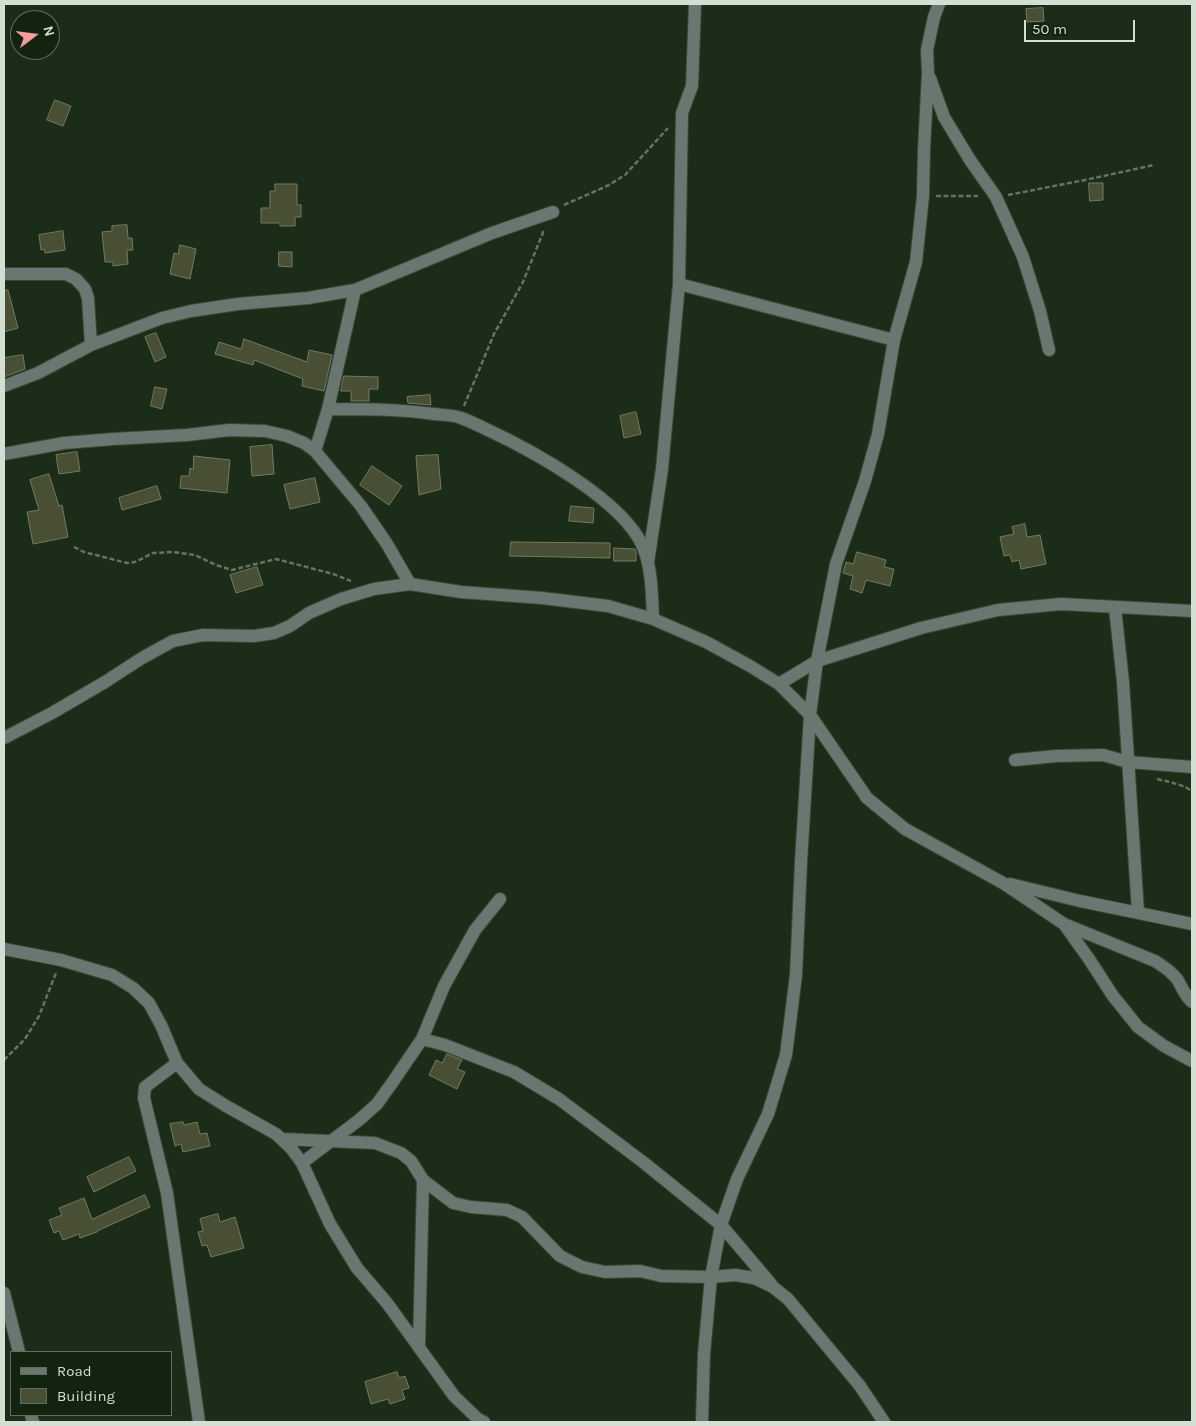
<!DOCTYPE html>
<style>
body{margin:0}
#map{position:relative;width:1196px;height:1426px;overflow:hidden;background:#1b2d19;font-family:Karla,sans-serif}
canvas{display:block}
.frame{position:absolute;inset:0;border:5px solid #d3dfd2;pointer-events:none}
.legend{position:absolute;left:10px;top:1351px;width:162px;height:65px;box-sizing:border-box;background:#122310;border:1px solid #5f6e5e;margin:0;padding:6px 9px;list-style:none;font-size:15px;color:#d3dfd2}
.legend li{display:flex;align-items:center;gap:10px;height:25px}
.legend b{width:25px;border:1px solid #5f6e5e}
.north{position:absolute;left:10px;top:10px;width:50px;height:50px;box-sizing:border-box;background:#122310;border:1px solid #5f6e5e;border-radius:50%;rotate:75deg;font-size:14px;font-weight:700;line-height:20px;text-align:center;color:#d3dfd2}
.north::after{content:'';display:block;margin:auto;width:18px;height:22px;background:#f59b9a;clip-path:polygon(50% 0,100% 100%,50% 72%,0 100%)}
.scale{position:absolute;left:1024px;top:20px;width:111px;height:22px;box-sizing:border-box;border:2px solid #d3dfd2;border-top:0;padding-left:6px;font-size:15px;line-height:18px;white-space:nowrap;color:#d3dfd2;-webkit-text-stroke:4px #122310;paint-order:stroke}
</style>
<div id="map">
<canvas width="1196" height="1426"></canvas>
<div class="frame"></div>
<ul class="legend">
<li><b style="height:6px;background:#6a7771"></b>Road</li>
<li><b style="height:14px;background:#494f34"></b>Building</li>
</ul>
<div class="north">N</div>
<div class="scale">50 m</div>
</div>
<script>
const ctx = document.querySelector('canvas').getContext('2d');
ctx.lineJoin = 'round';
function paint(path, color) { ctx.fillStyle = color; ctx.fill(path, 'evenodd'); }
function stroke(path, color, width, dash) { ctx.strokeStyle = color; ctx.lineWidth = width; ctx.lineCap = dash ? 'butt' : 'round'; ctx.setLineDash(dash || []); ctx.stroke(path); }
const building = new Path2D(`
 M1043 8 1044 21 1027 22 1026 9Z
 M55 100 71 106 63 126 47 120Z
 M1089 183H1103V200L1090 201Z
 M275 184H297V205H301V217H295V226H280V223H261V208H270V191H275Z
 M127 225 128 238H132L133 250H127L128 264 113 266V262H105L102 232 112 231V226Z
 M63 231 65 250 45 253 44 249 41 250 39 235Z
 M180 245 196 249 190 279 170 274 174 253 178 254Z
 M279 252H292V267L279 266Z
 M8 290 18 328 4 332V291Z
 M156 333 166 357 155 362 145 337Z
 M244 339 307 362 309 350 332 355 324 391 302 386 303 379 254 360 253 365 215 354 219 342 241 349Z
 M23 355 25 369 4 377V358Z
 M344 376 378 377V389H369V401H351V391H341Z
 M155 387 167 389 162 409 151 406Z
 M430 395 431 405 408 403 407 397Z
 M636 412 641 434 624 438 620 416Z
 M272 445 274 474 252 476 250 447Z
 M77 452 80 471 59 474 56 455Z
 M438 455 441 489 419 495 416 456Z
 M194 456 230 460 227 493 180 488 181 476H189L190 468 193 469Z
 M372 466 402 486 389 505 360 485Z
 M49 474 59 506 62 505 68 537 33 544 27 512 39 510 30 480Z
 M315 478 320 502 290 509 284 485Z
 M157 486 161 499 122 510 119 498Z
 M571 506 594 508 593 523 569 521Z
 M1025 524 1027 537 1040 535 1046 564 1021 569 1019 560 1012 562 1010 555 1004 556 1000 537 1014 534 1012 527Z
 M511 542 610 543V558L510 556Z
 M614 548 635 549 636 552V561H614Z
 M857 552 886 560 884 567 894 569 890 586 866 580 862 593 850 589 853 576 843 573 846 562 853 564Z
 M257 567 263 585 236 593 230 575Z
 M447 1054 462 1060 457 1069 465 1072 457 1089 429 1075 436 1060 442 1063Z
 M183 1122 184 1125 197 1122 200 1134 207 1133 210 1146 183 1152 181 1144 175 1146 170 1124Z
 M129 1157 136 1171 94 1192 87 1177Z
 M145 1195 150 1207 97 1231V1232L80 1238 79 1234 63 1240 59 1231 54 1233 49 1220 62 1215 59 1208 84 1198 92 1219Z
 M218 1214 220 1222 235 1217 244 1248 211 1257 207 1245 202 1246 198 1232 203 1231 200 1219Z
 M397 1372 399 1378 405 1376 409 1388 402 1390 405 1399 390 1404 388 1399 371 1404 365 1382Z`);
paint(building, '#494f34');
stroke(building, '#747a5e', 1);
const minor = new Path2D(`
 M930 78 944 117 970 160 996 197 1023 257 1040 311 1049 350
 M4 274H66L76 279 85 289 88 298 91 345
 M679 284 894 340
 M4 386 38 373 91 345 162 318 191 311 238 304 308 298 355 290 492 233 553 212
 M328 409C364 409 399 409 434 414 443 415 453 415 461 418 470 421 479 426 488 430 533 451 624 501 643 547 652 568 652 597 653 619
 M315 451 328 409 355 290
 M4 454 64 443 113 439 187 435 229 430 265 431 287 436 304 443 315 451 361 506 387 544 410 584
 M648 562 662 469 679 284 682 113 692 86 695 4
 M1115 608 1123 682 1138 912
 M779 684 817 661 921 628 998 610 1061 604 1192 611
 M4 738 52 713 105 682 142 658 173 641 203 635 254 636 274 633 290 626 309 613 341 599 374 589 410 584 461 592 542 598 608 606 653 619 706 642 750 666 779 684 810 715 867 798 905 829 1003 883 1064 924 1155 961C1163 966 1171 971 1177 979 1182 987 1185 996 1192 1002
 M1015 760 1056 756 1103 755 1128 762 1192 767
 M1010 884 1080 901 1192 924
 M1064 924 1089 959 1113 996 1138 1027 1164 1046 1192 1061
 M4 949 61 960 112 975 133 988 149 1003 161 1025 177 1063 199 1089 226 1106 276 1134 291 1148 302 1163 330 1224 357 1268 387 1303 454 1396 478 1419 484 1422
 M422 1039 445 1045 514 1072 559 1099 643 1162 721 1225 771 1284
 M177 1063 145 1087 144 1098 167 1193 199 1422
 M282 1139 375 1143 401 1153 411 1161 423 1180 453 1203 471 1207 507 1210 522 1217 560 1256 582 1267 605 1272 640 1271 661 1276 711 1277 735 1275 754 1278 773 1287 788 1299 860 1386 884 1422
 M302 1163 359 1120 377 1104 392 1083 422 1039 444 986 475 930 500 899
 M4 1293 19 1352
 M419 1346 423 1180
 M31 1415 33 1422
 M702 1422 704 1354 711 1277 721 1225 737 1179 768 1114 786 1055 796 975 801 862 810 715 817 661 836 564 865 481 878 434 894 340 916 262 923 196 924 150 928 73 927 50 934 17 939 4`);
stroke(minor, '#384937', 14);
stroke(new Path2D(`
 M1008 195 1085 180 1154 165
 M936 196H978
 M564 205 609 185 625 175 668 128
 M464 406 494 334 523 282 544 230
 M74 547 84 552 127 563 135 562 153 553 173 552 195 555 216 565 232 570 276 559 333 574 351 581
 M1157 779C1170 782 1181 784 1192 791
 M4 1060 25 1039 39 1016 56 973`), '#647462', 2.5, [5, 2.5]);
stroke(minor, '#6a7771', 12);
</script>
